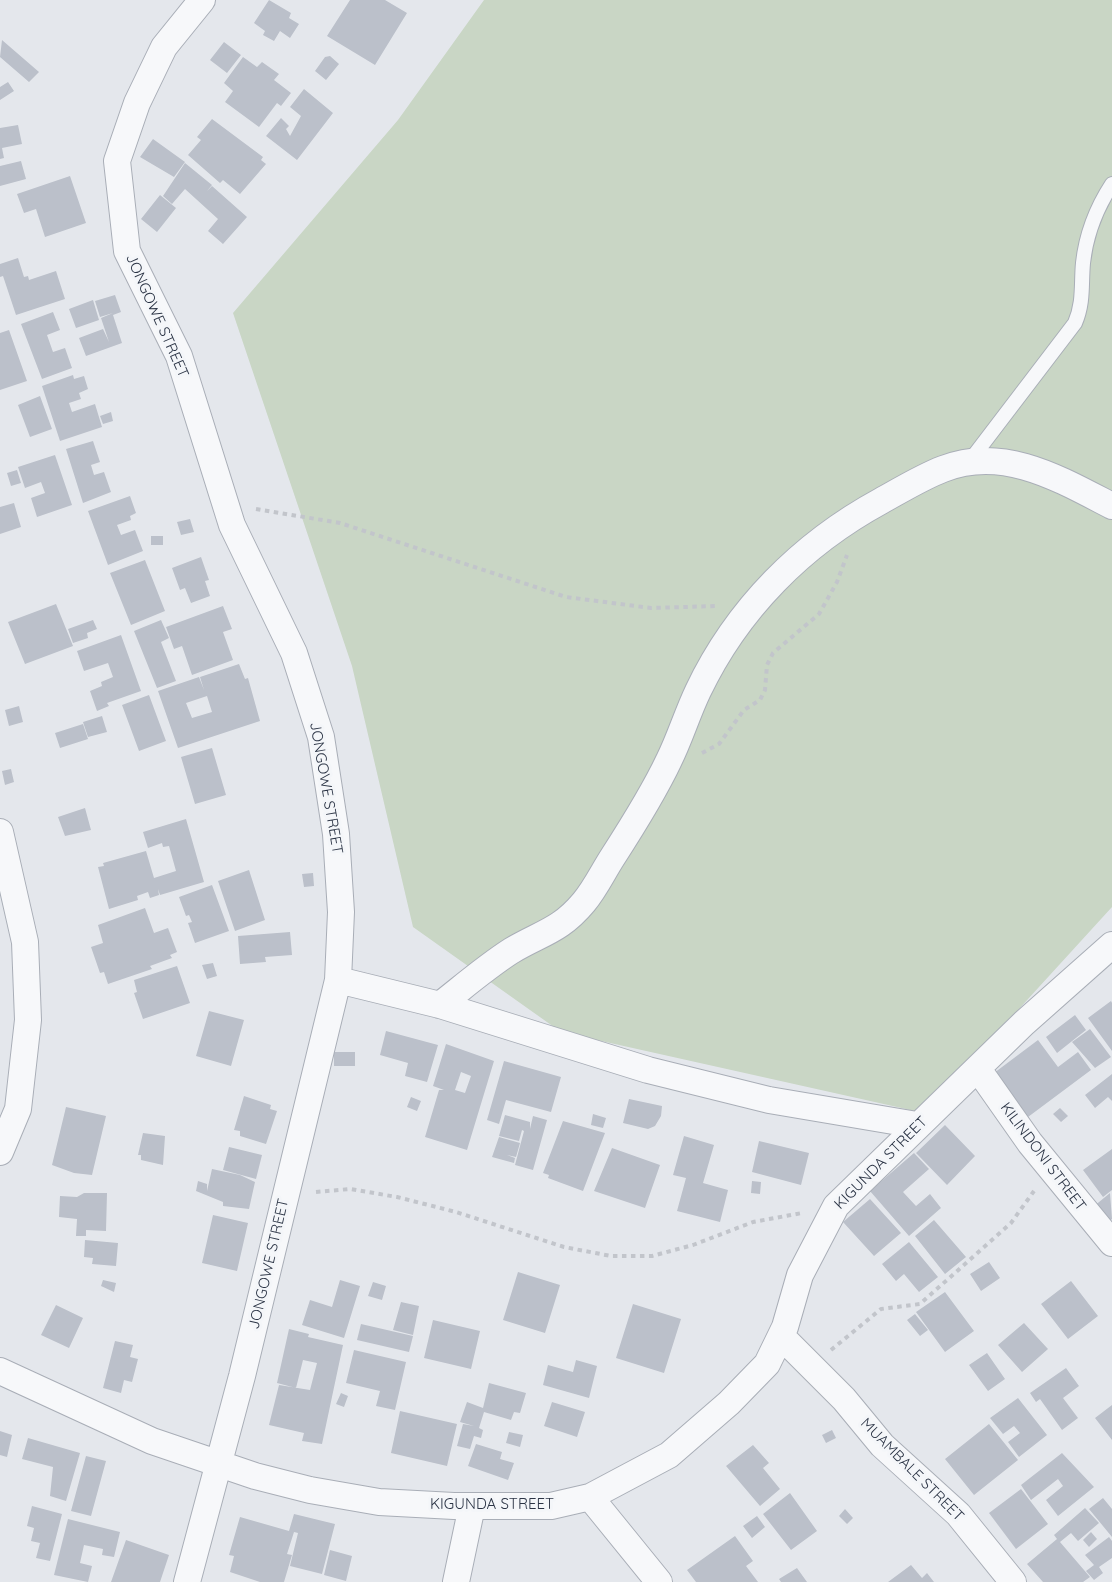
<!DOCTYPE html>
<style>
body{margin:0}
canvas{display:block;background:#e4e7ec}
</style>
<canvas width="1112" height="1582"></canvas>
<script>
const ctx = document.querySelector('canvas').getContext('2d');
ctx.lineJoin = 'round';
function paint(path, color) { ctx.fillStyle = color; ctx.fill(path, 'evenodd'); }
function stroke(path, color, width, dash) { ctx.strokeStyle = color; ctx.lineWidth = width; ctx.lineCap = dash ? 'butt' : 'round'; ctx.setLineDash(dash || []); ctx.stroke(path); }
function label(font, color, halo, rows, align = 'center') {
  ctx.font = font + ' Quicksand,sans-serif'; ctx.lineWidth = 6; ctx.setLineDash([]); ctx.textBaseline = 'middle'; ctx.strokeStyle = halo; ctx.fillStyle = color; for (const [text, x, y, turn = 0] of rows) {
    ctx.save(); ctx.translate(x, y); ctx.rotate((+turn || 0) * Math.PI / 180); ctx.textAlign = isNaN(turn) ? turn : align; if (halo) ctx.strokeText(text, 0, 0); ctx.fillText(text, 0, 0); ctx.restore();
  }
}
paint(new Path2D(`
 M484 0H1112V907L924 1113 561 1032 413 927 352 666 233 313 398 120Z`), '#c9d6c5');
paint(new Path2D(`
 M269 0 291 13 289 18 299 24 290 38 280 31 274 41 263 35 265 31 254 23Z
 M350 0H385L407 13 375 65 327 36Z
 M2 40 39 72 29 82 0 57Z
 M224 42 241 55 227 73 210 60Z
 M330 56 339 64 326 80 315 71 325 57Z
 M243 57 257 67 262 62 279 74 274 80 291 93 281 106 277 103 259 127 225 102 233 91 224 83Z
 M8 82 14 91 0 100V87Z
 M304 89 333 113 297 160 266 136 281 118 289 126 286 129 290 136 301 116 290 107Z
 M212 119 263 157 261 160 266 164 240 194 223 180 220 183 188 155 201 140 197 137Z
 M18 125 22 144 2 148 4 158 0 159V128Z
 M153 139 185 162 174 177 140 157Z
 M21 161 26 179 0 186V166Z
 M185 163 212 185 207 191 212 186 247 217 223 244 208 231 218 219 185 189 172 204 163 196Z
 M70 176 86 223 45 237 36 209 24 213 17 194Z
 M160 195 176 208 157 232 141 219Z
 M18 258 24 277 28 276 29 280 56 271 65 299 16 315 3 276 0 277V264Z
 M115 295 121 312 113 315 122 343 86 356 79 338 103 329 109 342 101 318 113 313 100 317 95 301Z
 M93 300 99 320 76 328 69 309Z
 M53 312 60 330 47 335 53 352 65 348 72 368 42 379 21 324Z
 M9 330 27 381 0 390V333Z
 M73 375 74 379 84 376 88 389 79 393 81 399 69 403 72 412 95 404 102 427 60 441 42 386Z
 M40 396 52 429 30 437 18 405Z
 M111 412 113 421 103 424 100 416Z
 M93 441 100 462 91 465 94 475 104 472 111 492 83 503 66 449Z
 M55 455 72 505 37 517 31 498 45 493 41 482 25 488 18 467Z
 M17 470 21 483 11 486 7 473Z
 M130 496 136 513 130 516 131 520 117 525 121 535 135 530 143 551 108 565 88 511Z
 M14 503 21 527 0 534V507Z
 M190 519 194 532 181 535 177 522Z
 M151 536H163V545H151Z
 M201 557 209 580 205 581 210 596 191 603 185 588 180 590 172 568Z
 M145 560 165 611 131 625 110 573Z
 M56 604 73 646 25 664 8 622Z
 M223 606 232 629 223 632 233 660 192 675 182 646 174 649 166 627Z
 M93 620 97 629 87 633 88 638 73 643 68 629Z
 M161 620 169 638 161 642 176 681 157 688 134 631Z
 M121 635 141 691 107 703 109 706 97 711 90 691 102 686 101 682 113 677 108 663 84 671 77 651Z
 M239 664 245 679 248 678 260 721 178 748 158 691 199 677 204 690 200 677ZM207 696 212 712 192 718 186 703Z
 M149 695 166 741 139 751 122 705Z
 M19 706 23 722 9 726 5 710Z
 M102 716 107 732 88 737 83 722Z
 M83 724 88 739 60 748 55 733Z
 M212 748 226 795 195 804 181 757Z
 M11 769 14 782 5 785 2 771Z
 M85 808 91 830 65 836 58 817Z
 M186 819 204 882 160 895 158 889 159 895 150 898 148 892 137 896 138 900 109 909 98 867 104 866 103 863 146 851 154 878 176 871 169 846 163 847 162 843 148 848 143 832Z
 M249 870 265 920 235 931 218 881Z
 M313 873 314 886 304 887 302 874Z
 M212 885 229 931 195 943 188 923 192 922 189 915 186 916 179 897Z
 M145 908 154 933 168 928 177 952 170 955 172 958 150 966 152 969 108 984 104 972 100 973 91 947 103 943 98 925Z
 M290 932 292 955 265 957 266 962 240 964 238 936Z
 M213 963 217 976 207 979 202 965Z
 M177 966 190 1003 143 1019 134 993 137 992 134 980Z
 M1111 1001 1112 1003V1051L1088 1018Z
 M209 1011 244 1020 231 1066 196 1056Z
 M1075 1015 1086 1030 1057 1053 1046 1037Z
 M1090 1029 1111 1057 1095 1068 1072 1042Z
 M386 1031 438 1045 427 1082 405 1076 408 1063 380 1055Z
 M1038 1040 1058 1067 1078 1052 1091 1070 1028 1117 994 1073Z
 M446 1044 494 1061 467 1150 425 1137 439 1090H444L433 1086ZM461 1072 471 1076 465 1093 455 1090Z
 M334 1052H355V1066H334Z
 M504 1061 561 1077 551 1112 506 1100 499 1124 487 1120Z
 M1112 1074V1101L1108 1097 1095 1108 1085 1095Z
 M244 1096 271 1105 270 1109 277 1111 266 1144 240 1136V1131L234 1130Z
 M411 1097 421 1101 417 1111 407 1107Z
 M629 1099 662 1106 661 1116 655 1126 648 1129 623 1123Z
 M66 1107 106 1116 92 1175 74 1173 52 1165Z
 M1060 1108 1068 1116 1061 1122 1053 1114Z
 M593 1114 606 1118 603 1128 591 1125Z
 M505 1115 530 1122V1129L533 1116 547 1120 533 1170 515 1165 524 1131 522 1130 519 1141 499 1136Z
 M563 1121 605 1133 583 1191 548 1178 549 1175 543 1173Z
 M945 1125 975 1156 947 1185 916 1153Z
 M143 1133 165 1136 163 1165 141 1160V1155H138Z
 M684 1136 714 1145 703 1183 728 1190 720 1222 677 1211 686 1178 673 1175Z
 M499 1137 520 1143 516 1157 507 1155 515 1158 514 1163 492 1157Z
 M759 1141 809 1153 801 1185 752 1172Z
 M229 1147 262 1155 256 1179 223 1170Z
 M612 1148 660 1165 645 1208 594 1191Z
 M1112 1149V1190L1103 1197 1083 1170Z
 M914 1153 929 1169 903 1192 916 1206 930 1194 941 1208 909 1236 870 1191Z
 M212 1169 240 1175 255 1182 249 1209 223 1206V1202L196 1191 198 1181 207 1184V1191Z
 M752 1181 761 1182 760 1194 751 1193Z
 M84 1193H107L106 1231 86 1230V1236H76L77 1219 59 1217 60 1196 77 1197Z
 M1110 1193 1112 1219 1106 1224 1093 1207Z
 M870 1199 901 1233 874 1256 843 1222Z
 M213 1215 248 1223 237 1271 202 1263Z
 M934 1220 966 1257 945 1274 915 1236Z
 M85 1240 118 1243 116 1266 92 1264 93 1258 84 1257Z
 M909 1242 938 1277 919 1292 904 1274 896 1281 882 1264Z
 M989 1262 1000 1278 981 1291 970 1274Z
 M518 1272 560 1285 545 1333 503 1320Z
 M103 1280 116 1283 114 1292 101 1286Z
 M340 1280 360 1286 344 1338 302 1325 310 1300 332 1307Z
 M1071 1281 1098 1316 1068 1339 1041 1304Z
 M373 1282 386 1286 382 1300 368 1296Z
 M945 1292 974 1331 945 1352 916 1312Z
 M401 1302 419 1306 413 1335 393 1330Z
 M633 1304 681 1319 664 1373 616 1358Z
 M56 1305 83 1318 69 1348 41 1335Z
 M915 1314 928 1330 920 1336 907 1320Z
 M433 1320 480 1331 471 1369 424 1358Z
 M1024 1323 1048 1349 1022 1372 998 1345Z
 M361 1324 413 1336 409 1352 357 1340Z
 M289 1329 309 1334 308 1337 343 1345 322 1444 302 1441 304 1433 269 1425 279 1385 310 1390 317 1363 303 1360 296 1388 277 1383Z
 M115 1341 133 1345 130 1357 138 1359 132 1382 124 1380 121 1393 103 1388Z
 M354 1350 406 1362 395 1410 376 1406 380 1391 346 1383Z
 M987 1353 1005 1379 988 1391 969 1365Z
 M576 1360 597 1366 589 1398 543 1385 548 1365 573 1372Z
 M1066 1368 1079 1386 1063 1398 1078 1418 1062 1430 1040 1399 1036 1402 1030 1393Z
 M489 1383 526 1393 520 1413 514 1412 511 1420 484 1412 479 1428 483 1430 481 1438 474 1436 470 1449 457 1446 463 1424 474 1426 460 1422 467 1402 483 1408Z
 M341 1393 348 1396 344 1407 336 1404Z
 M1018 1398 1047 1435 1019 1457 1008 1442 1020 1433 1014 1426 1003 1434 990 1418Z
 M552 1402 585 1412 577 1437 544 1426Z
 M1112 1405V1440L1095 1418Z
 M400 1411 457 1424 447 1466 391 1453Z
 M989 1424 1018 1460 974 1495 945 1459Z
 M832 1430 836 1438 826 1443 822 1435Z
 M0 1431 12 1435 7 1457 0 1455Z
 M509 1432 523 1435 520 1447 506 1443Z
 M28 1438 80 1453 66 1501 50 1496 53 1467 22 1459Z
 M476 1444 502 1452 500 1459 514 1463 508 1480 468 1466Z
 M753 1445 769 1463 763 1468 780 1489 760 1506 726 1466Z
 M1062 1453 1094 1487 1058 1516 1046 1500 1063 1486 1058 1479 1031 1500 1021 1485Z
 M86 1456 106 1461 91 1516 71 1511Z
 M1021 1489 1048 1524 1016 1549 989 1513Z
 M790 1493 817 1531 791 1550 763 1514Z
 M1103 1498 1112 1509V1537L1089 1509Z
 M32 1506 62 1514 50 1561 36 1558 40 1543 31 1541 34 1528 27 1526Z
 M1085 1508 1099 1523 1078 1541 1071 1533 1060 1542 1090 1577 1083 1582H1043L1027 1564 1057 1539 1054 1535Z
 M845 1509 853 1518 847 1524 839 1516Z
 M294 1514 335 1524 322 1574 290 1566 298 1533 294 1532 287 1554 292 1555 284 1582H260L230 1572 234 1556 229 1555 240 1517 289 1531Z
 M757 1516 765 1527 752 1538 743 1526Z
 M68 1519 120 1532 114 1557 102 1555 103 1549 84 1545 80 1563 92 1566 88 1582 54 1575Z
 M1091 1532 1097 1539 1089 1547 1083 1540Z
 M735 1536 753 1561 746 1566 758 1582H696L687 1570Z
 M1109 1537 1112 1541V1558L1099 1567 1103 1573 1094 1580 1086 1571 1094 1565 1085 1555Z
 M126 1540 169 1555 160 1582H111Z
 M330 1550 352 1556 346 1581 324 1575Z
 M911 1565 922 1578 927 1573 934 1582H888Z
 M797 1568 807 1582H781L779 1579Z`), '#bbc0ca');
const lane = new Path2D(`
 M969 462 1075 323C1084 302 1081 284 1083 263 1086 235 1097 207 1112 184`);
const street = new Path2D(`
 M0 832 25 942 28 1020 18 1109 0 1152
 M338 980 440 1005 648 1070 769 1100 917 1125
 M440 1005C463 987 486 967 511 951 541 933 560 931 584 902 595 889 603 872 612 858 632 827 653 794 669 760 680 738 687 714 698 691 737 609 802 544 881 501 901 490 922 477 943 469 1003 445 1060 479 1112 506
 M978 1069 1030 1143 1112 1243
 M781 1336 844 1399 882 1445 958 1514 1013 1582
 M0 1371 152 1441 255 1476 310 1490 379 1502 454 1506H551L590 1497 669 1455 729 1403 767 1364 785 1327 800 1275 836 1206 1024 1023 1112 945
 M590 1497 659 1582
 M187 1582 242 1376 338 980 341 912 336 834 321 737 294 653 232 525 179 356 127 251 117 161 137 103 164 47 202 0
 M456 1582 472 1506`);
stroke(lane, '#a9aeb7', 16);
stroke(street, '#a9aeb7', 28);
stroke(new Path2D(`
 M256 509 340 523 566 597 651 608 717 606
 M702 753 719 744 744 710 760 700 765 690 767 665 773 653 819 614 837 582 847 555
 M316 1192 350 1189 397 1197 456 1212 564 1247 611 1256H652L693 1245 753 1222 802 1213
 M831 1350 881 1309 920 1304 1011 1223 1034 1191`), '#c2c5cb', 4, [4.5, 4.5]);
stroke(lane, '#f7f8fa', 14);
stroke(street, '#f7f8fa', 26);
label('15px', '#2b3445', '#f4f6f9', [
 ["JONGOWE STREET",157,316,66],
 ["JONGOWE STREET",326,788,80],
 ["KILINDONI STREET",1043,1157,53],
 ["KIGUNDA STREET",881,1163,-45],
 ["JONGOWE STREET",269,1264,-77],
 ["MUAMBALE STREET",912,1470,45],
 ["KIGUNDA STREET",492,1504]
]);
</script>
